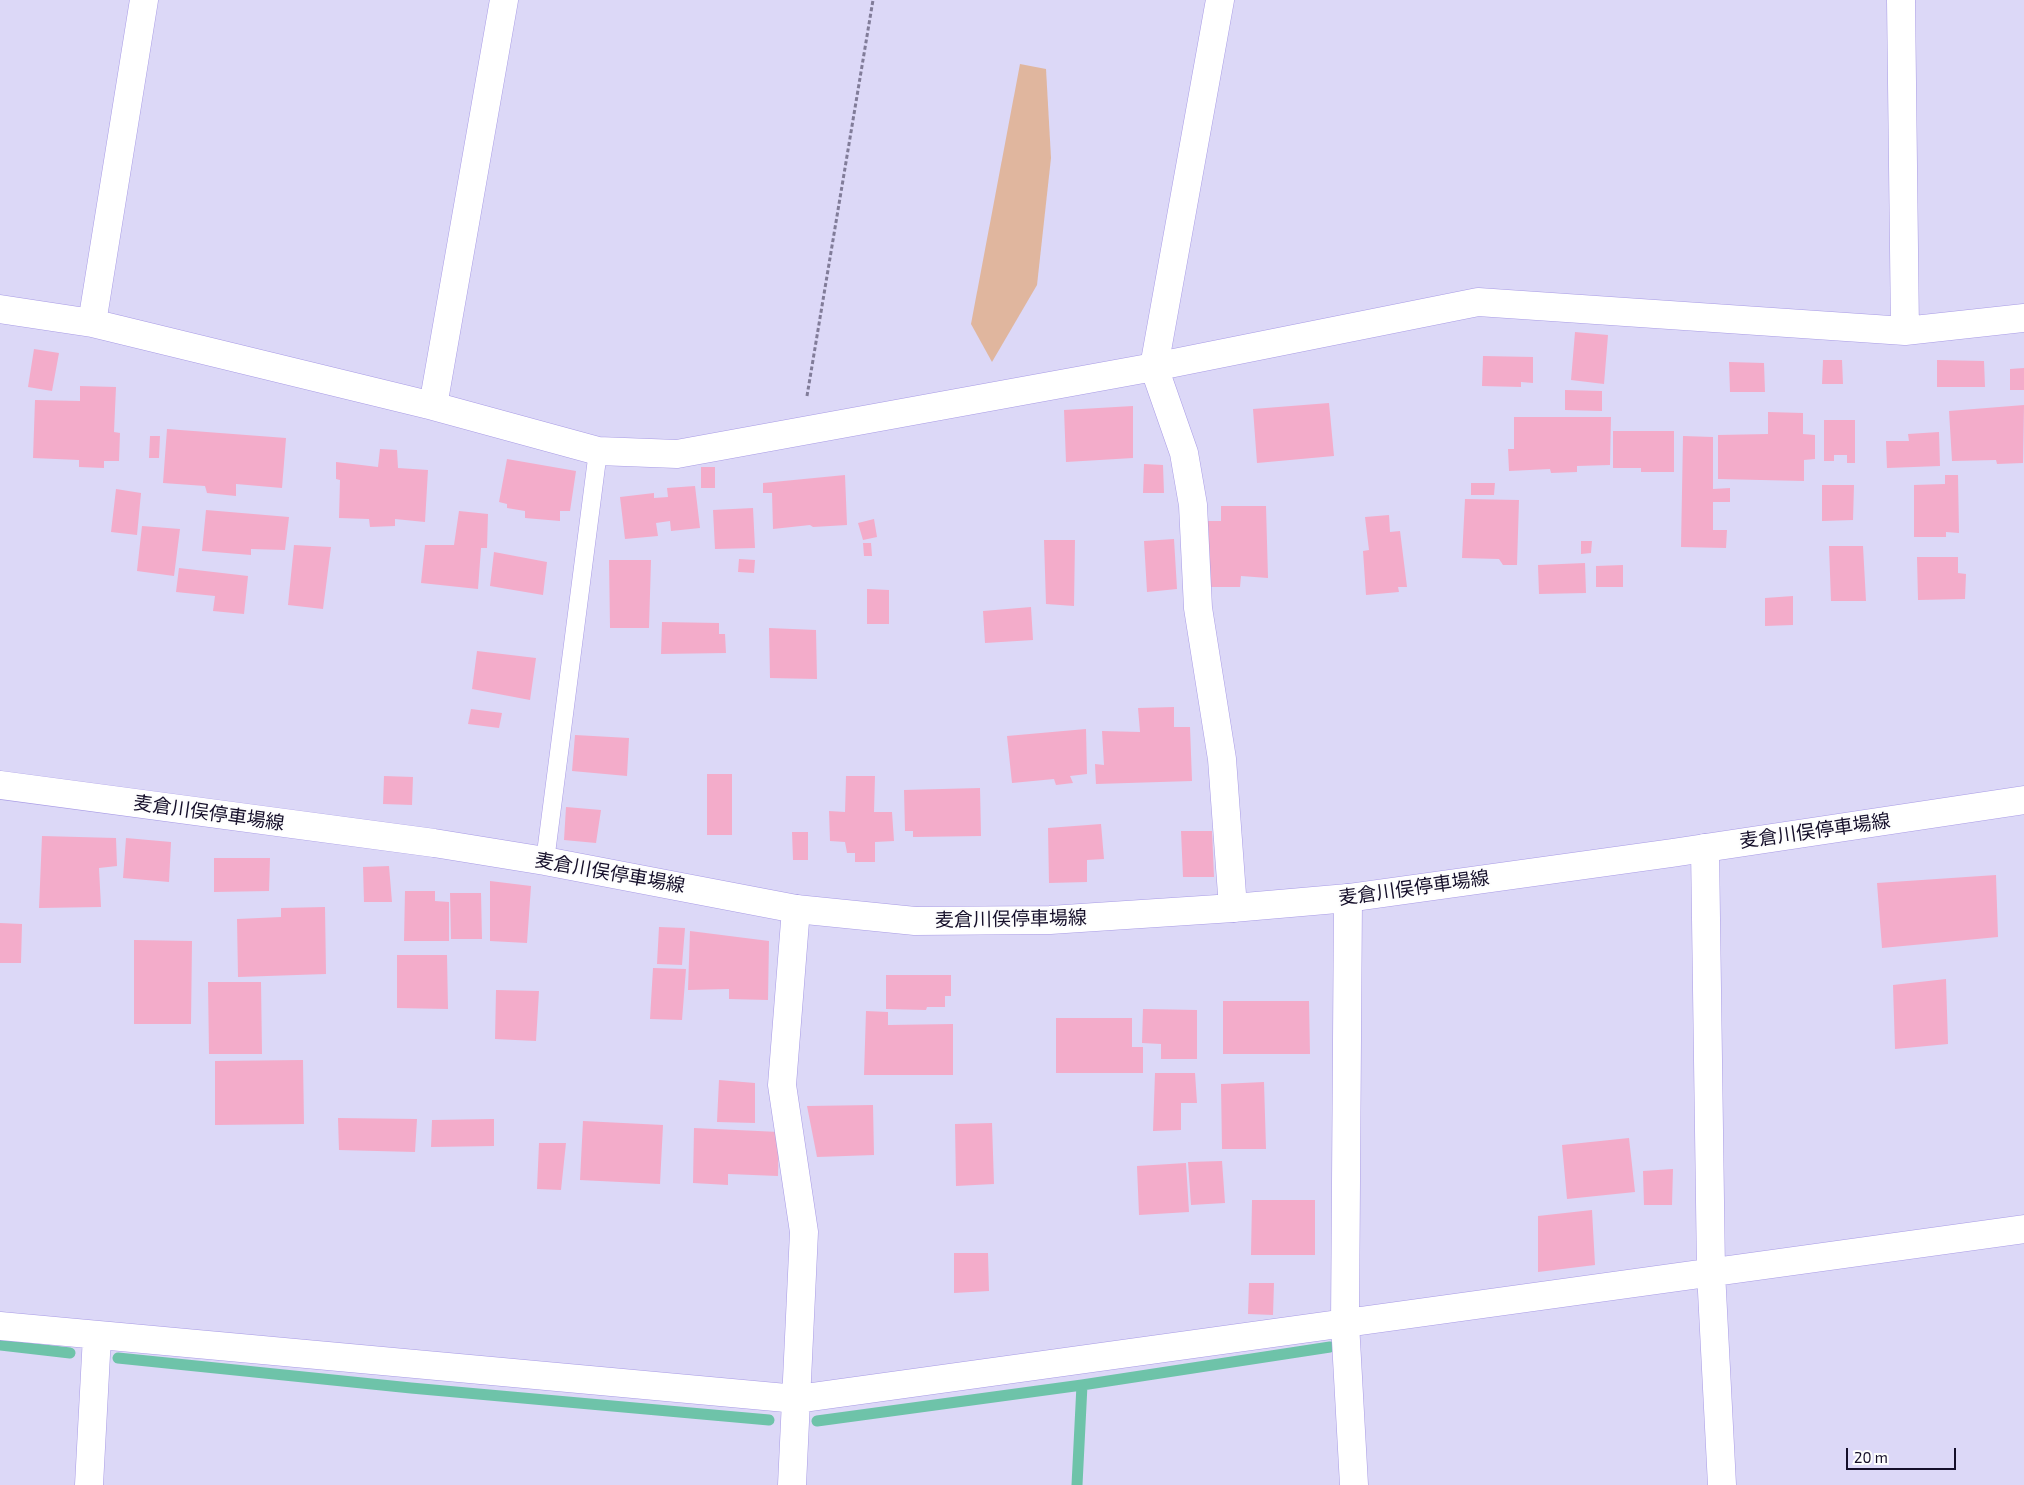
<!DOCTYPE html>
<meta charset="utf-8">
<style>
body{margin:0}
#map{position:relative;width:2024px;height:1485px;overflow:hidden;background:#dcd8f7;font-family:"Exo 2",sans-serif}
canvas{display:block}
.scale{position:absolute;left:1846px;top:1448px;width:110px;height:22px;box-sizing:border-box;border:2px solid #150f2a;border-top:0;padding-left:6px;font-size:15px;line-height:18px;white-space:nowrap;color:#150f2a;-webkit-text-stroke:4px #fdfdfd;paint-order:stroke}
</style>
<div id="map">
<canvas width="2024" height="1485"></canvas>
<div class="scale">20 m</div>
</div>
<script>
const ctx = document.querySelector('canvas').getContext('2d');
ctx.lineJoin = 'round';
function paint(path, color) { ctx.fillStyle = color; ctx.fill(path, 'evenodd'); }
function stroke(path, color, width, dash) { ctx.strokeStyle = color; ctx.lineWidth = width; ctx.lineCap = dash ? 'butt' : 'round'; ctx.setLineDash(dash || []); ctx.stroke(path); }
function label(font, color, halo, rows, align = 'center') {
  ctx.font = font + ' "Exo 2","Noto Sans JP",sans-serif'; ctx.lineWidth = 4; ctx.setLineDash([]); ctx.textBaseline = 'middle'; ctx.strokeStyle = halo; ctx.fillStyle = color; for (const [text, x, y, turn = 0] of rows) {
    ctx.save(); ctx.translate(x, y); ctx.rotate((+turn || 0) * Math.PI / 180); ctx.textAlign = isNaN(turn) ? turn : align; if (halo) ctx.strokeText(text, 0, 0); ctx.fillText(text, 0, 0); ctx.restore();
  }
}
paint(new Path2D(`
 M1020 64 1046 69 1051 158 1037 285 992 362 971 324Z`), '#e0b69e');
stroke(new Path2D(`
 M0 1345 70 1353
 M118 1358 411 1388 769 1420
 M817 1421 1082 1385 1330 1347
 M1077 1485 1082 1385`), '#6ec3a9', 11);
paint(new Path2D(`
 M1575 332 1608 335 1604 384 1571 380Z
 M34 349 59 353 52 391 28 387Z
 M1483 356 1533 357V383L1521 382V387L1482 386Z
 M1823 360H1842L1843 384H1822Z
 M1937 360 1984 361 1985 387H1937Z
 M1729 362 1764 363 1765 392H1730Z
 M2024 368V390H2010V369Z
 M80 386 116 387 114 432 120 433 119 461H104V468L79 467V460L33 458 35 400 80 401Z
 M1565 390 1602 391V411L1565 410Z
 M1329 403 1334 456 1257 463 1253 409Z
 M2024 405 2023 463 1997 464 1996 460 1952 461 1949 411Z
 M1133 406V458L1066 462 1064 410Z
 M1768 412 1803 413V434L1815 435V459L1804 460V481L1718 479V435L1768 434Z
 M1514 417H1611L1610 465 1577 466V472L1551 473 1550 469 1509 471 1508 449H1514Z
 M1824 420H1855V463H1847V455H1834V461H1824Z
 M167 429 286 438 282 488 236 484V496L207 493 205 486 163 483Z
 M1613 431H1674V472H1641V468H1613Z
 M1939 432 1940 466 1887 468 1886 441H1909L1908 434Z
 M150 436H160L159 458H149Z
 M1683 436 1713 437V489L1730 488V502H1713V530H1727L1726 548 1681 547Z
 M380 449 397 450 398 468 428 470 425 522 395 519V526L370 527 369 519 339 518 340 480 336 479V462L378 467Z
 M507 459 576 471 570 511H560V521L525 518V511L507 508V504L499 502Z
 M1144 464 1163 465 1164 493H1143Z
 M701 467H715V488H701Z
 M845 475 847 525 813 527 810 525 773 529 772 493H763V483Z
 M1945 475H1958L1959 533 1946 532V537H1914V485L1945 484Z
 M1471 483H1495L1494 495H1471Z
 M1822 485H1854L1853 520 1822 521Z
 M695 486 700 528 671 531 670 521 656 523 658 536 625 539 620 497 654 493V498L668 497 667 488Z
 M116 489 141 493 137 535 111 532Z
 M1465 499 1519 500 1517 565H1503L1499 559 1462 558Z
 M1221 506H1266L1268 578 1241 576 1240 587H1209L1208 521H1221Z
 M753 508 755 548 715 549 713 510Z
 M206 510 289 517 285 550 251 549V555L202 551Z
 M459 511 488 514 487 548H481L478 589 421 583 425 545H454Z
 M1389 515 1390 532 1400 531 1407 587H1398L1399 592 1366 595 1363 551 1369 550 1365 517Z
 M874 519 877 537 863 540 858 523Z
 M142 526 180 529 174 576 137 571Z
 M1174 539 1177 589 1147 592 1144 541Z
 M1044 540H1075L1074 606 1046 604Z
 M1581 541H1592L1591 553 1581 554Z
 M863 543H871L872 556H864Z
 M294 545 331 547 323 609 288 605Z
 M1829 546H1863L1866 601H1831Z
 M494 552 547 562 543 595 490 586Z
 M1917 557H1958V573L1966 574 1965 599 1918 600Z
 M739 559 755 560 754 573 738 572Z
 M609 560H651L649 628H610Z
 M1585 563 1586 593 1539 594 1538 565Z
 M1623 565V587H1596V566Z
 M179 568 248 576 244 614 213 611 215 596 176 592Z
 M867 589 889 590V624H867Z
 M1793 596V625L1765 626V598Z
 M1031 607 1033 640 985 643 983 611Z
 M662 622 719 623V634H725L726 653 661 654Z
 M769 628 816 630 817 679 770 678Z
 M477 651 536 658 530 700 472 689Z
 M1174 707V727H1190L1192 781 1096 784 1095 764 1104 765 1102 731 1140 732 1138 708Z
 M471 709 502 713 499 728 468 724Z
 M1086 729 1087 774 1070 776 1073 783 1056 785 1054 779 1012 783 1007 736Z
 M575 735 629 738 627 776 572 771Z
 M707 774H732V835H707Z
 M384 776 413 777 412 805 383 804Z
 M846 776H875L874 812H892L894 841 875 842V862H855V853H847L845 842 830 841 829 811 845 812Z
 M980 788 981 836 913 837V831H905L904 790Z
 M566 807 601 810 596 843 564 840Z
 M1101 824 1104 859 1087 860V882L1049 883 1048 828Z
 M1181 831H1212L1214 877H1183Z
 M792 832H808V860H793Z
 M42 836 116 838 117 866 99 868 101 907 39 908Z
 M126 838 171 842 169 882 123 878Z
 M214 858H270L269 891 214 892Z
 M389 866 392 902H364L363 867Z
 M1996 875 1998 937 1882 948 1877 883Z
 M490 881 531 886 527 943 490 941Z
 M405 891H435V901L449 902V941H404Z
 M450 893H481L482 939H451Z
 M325 907 326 974 238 977 237 919 281 917V908Z
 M0 923 22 924 21 963H0Z
 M659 927 685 928 682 965 657 964Z
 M690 931 769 941 768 1000 729 999V989L688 990Z
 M134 940 192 941 191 1024H134Z
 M397 955H447L448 1009 397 1008Z
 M653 968 686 969 682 1020 650 1019Z
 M886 975H951V996H945V1007H927L926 1010 886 1009Z
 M1946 979 1948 1044 1895 1049 1893 985Z
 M208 982H261L262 1054H209Z
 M496 990 539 991 536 1041 495 1039Z
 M1223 1001H1309L1310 1054H1223Z
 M1143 1009 1197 1010V1059H1161V1044L1142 1043Z
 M866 1011 888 1012V1025L953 1024V1075H864Z
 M1056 1018H1132V1047H1143V1073H1056Z
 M303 1060 304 1124 215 1125V1061Z
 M1155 1073H1195L1197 1103H1181V1130L1153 1131Z
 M719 1080 755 1083V1123L717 1122Z
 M1264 1082 1266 1149H1222L1221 1084Z
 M873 1105 874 1155 817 1157 807 1106Z
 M338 1118 417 1119 415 1152 339 1150Z
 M494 1119V1146L431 1147 432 1120Z
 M583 1121 663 1125 660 1184 580 1180Z
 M992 1123 994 1184 956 1186 955 1124Z
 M694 1128 779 1132 778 1176 728 1174V1185L693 1183Z
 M1629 1138 1635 1192 1567 1199 1562 1145Z
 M539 1143H566L561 1190 537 1189Z
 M1222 1161 1225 1203 1191 1205 1188 1162Z
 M1186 1163 1189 1212 1139 1215 1137 1166Z
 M1673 1169 1672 1205H1644L1643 1171Z
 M1252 1200H1315V1255H1251Z
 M1592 1210 1595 1265 1538 1272V1216Z
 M954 1253H988L989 1291 954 1293Z
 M1249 1283H1274L1273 1315 1248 1314Z`), '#f3acca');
const service = new Path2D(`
 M545 861 598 451`);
const minor = new Path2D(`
 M1220 0 1154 367 1184 453 1193 505 1198 608 1222 759 1233 908
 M1901 0 1905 331
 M0 309 92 323 433 406 598 451 677 454 1154 367 1478 302 1905 331 2024 318
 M92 323 144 0
 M433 406 504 0
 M1705 848 1711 1272 1722 1485
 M1348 898 1345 1323 1354 1485
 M0 1326 797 1399 2024 1229
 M89 1485 97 1336
 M792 1485 804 1232 782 1085 796 909`);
const secondary = new Path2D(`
 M0 785 434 843 545 861 796 909 915 921 1050 920 1233 908 1348 898 1672 853 2024 800`);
stroke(service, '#a89be5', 19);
stroke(minor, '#a89be5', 29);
stroke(secondary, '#a89be5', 29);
stroke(new Path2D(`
 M807 396 873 0`), '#817c99', 3, [4, 2.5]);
stroke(service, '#fff', 18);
stroke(minor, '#fff', 28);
stroke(secondary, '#fff', 28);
label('19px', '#150f2a', '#fdfdfd', [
 ["麦倉川俣停車場線",209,813,8],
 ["麦倉川俣停車場線",1815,831,-8],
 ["麦倉川俣停車場線",610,873,10],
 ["麦倉川俣停車場線",1414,888,-8],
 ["麦倉川俣停車場線",1011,919,-1]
]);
</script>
